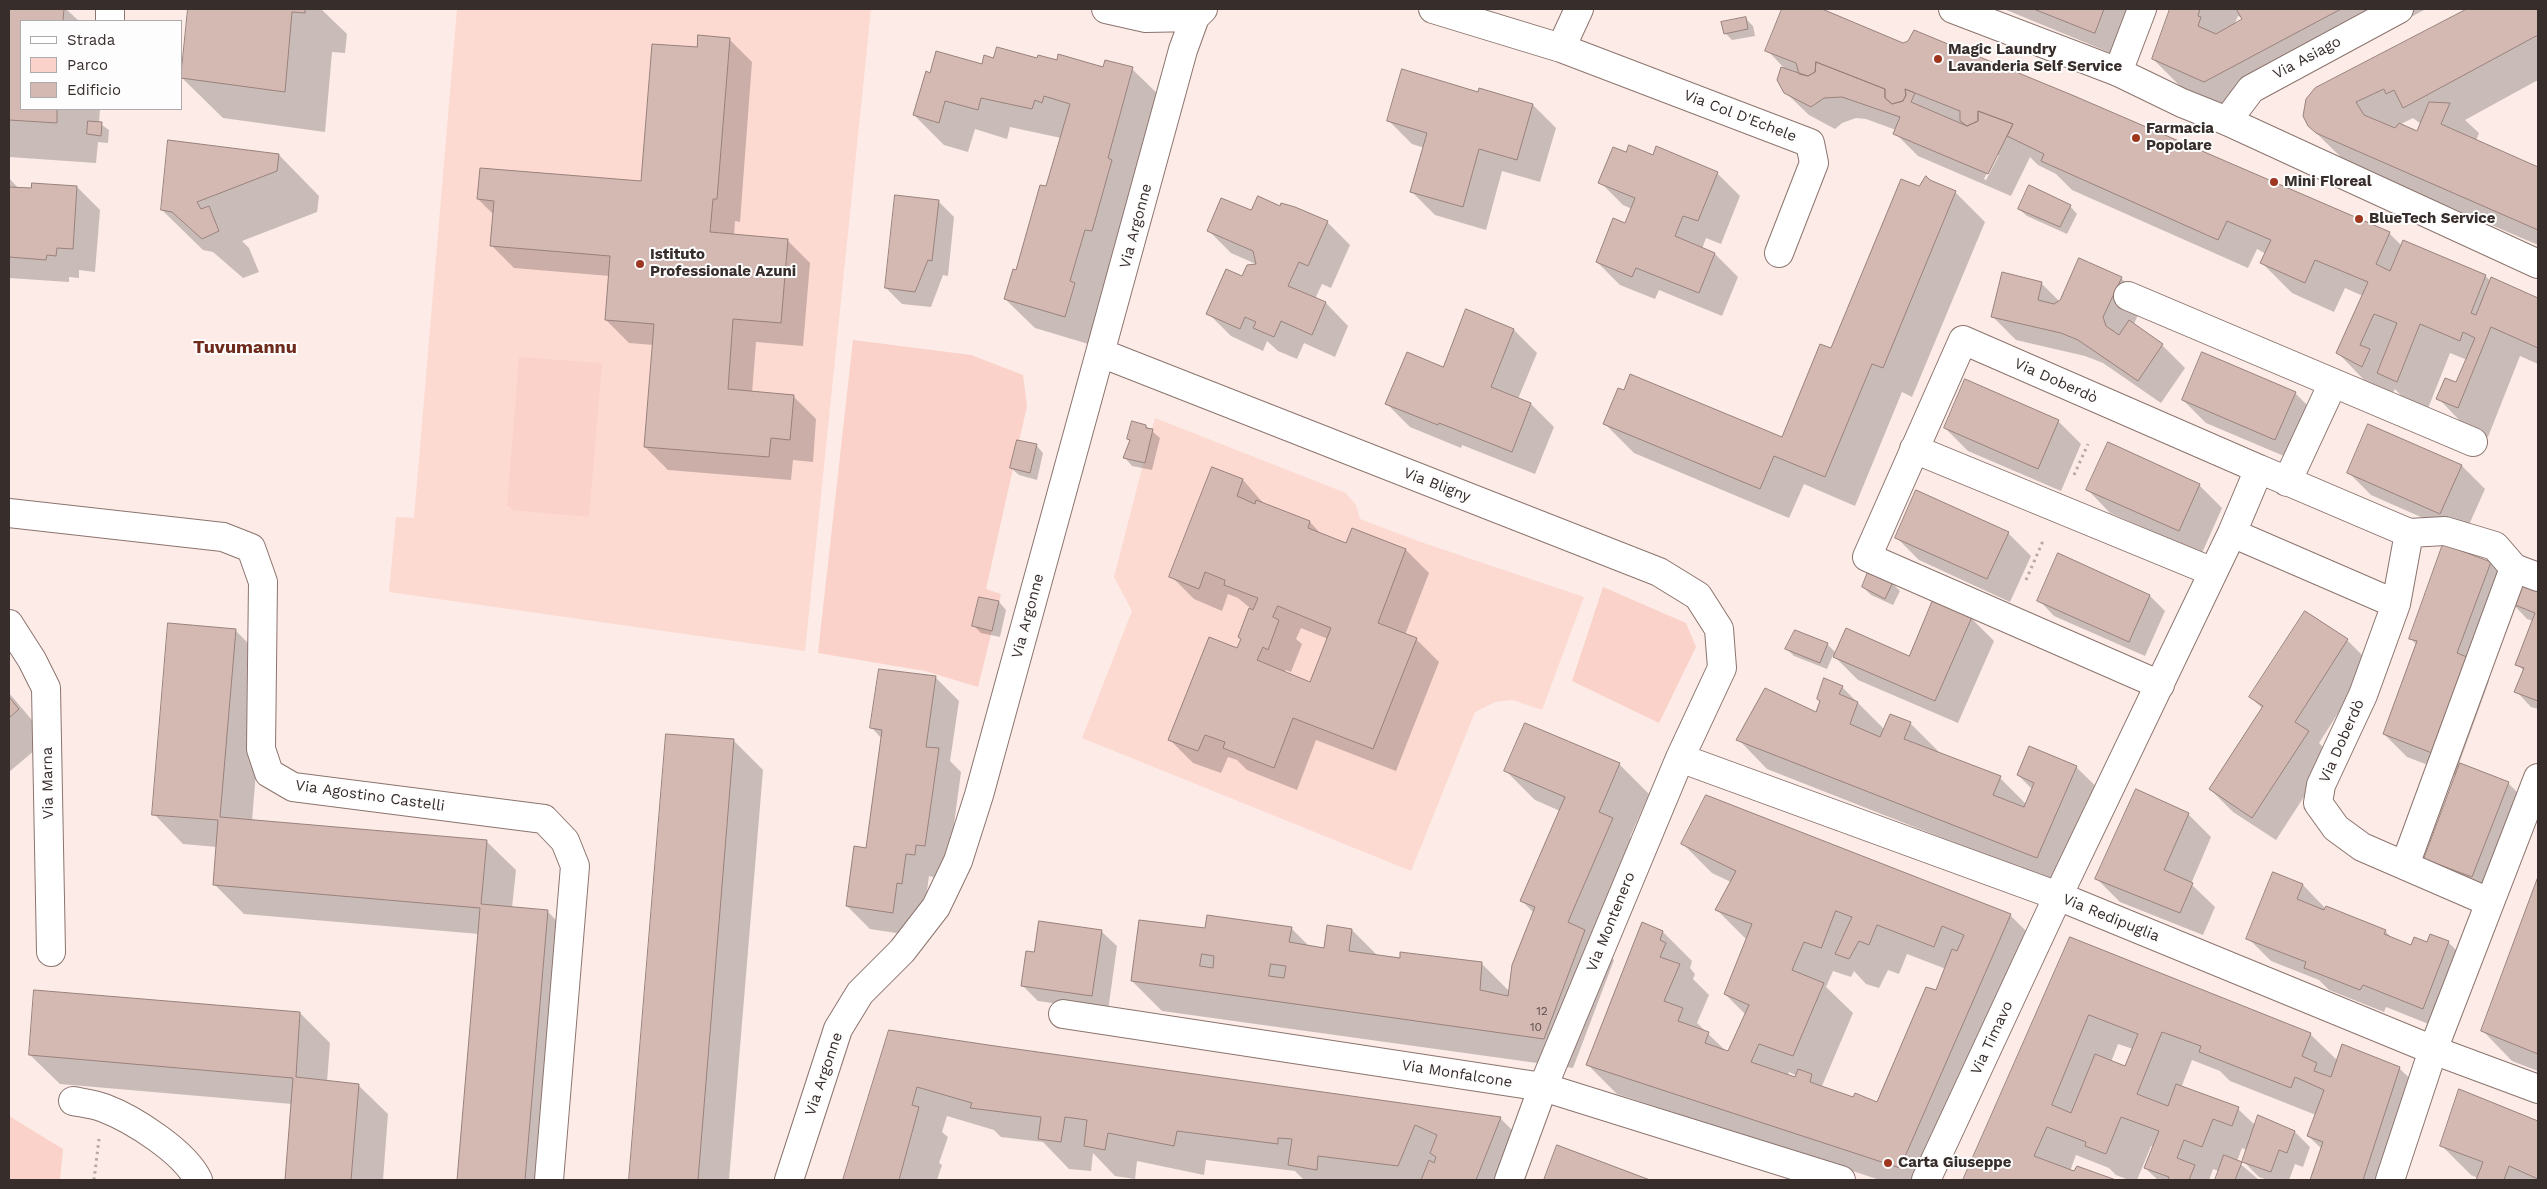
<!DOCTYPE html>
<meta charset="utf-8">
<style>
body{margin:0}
#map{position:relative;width:2547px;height:1189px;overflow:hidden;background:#fcebe7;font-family:"Work Sans",sans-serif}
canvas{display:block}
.frame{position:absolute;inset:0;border:10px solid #372d2a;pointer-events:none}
.legend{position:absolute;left:20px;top:20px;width:162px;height:90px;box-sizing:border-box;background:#fdfdfd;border:1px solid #aeaaa9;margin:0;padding:6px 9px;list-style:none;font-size:15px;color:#372d2a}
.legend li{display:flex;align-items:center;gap:10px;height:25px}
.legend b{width:25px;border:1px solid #aeaaa9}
</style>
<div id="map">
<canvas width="2547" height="1189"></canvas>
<div class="frame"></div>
<ul class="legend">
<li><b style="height:6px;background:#fff"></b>Strada</li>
<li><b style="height:14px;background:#fad2c9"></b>Parco</li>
<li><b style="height:14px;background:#d4b9b3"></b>Edificio</li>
</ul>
</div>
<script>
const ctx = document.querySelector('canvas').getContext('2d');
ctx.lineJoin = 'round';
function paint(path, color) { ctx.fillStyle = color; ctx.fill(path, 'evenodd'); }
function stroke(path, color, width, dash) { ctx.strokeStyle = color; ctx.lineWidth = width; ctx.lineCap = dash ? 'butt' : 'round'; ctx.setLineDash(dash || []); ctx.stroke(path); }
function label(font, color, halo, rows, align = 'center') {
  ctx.font = font + ' "Work Sans",sans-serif'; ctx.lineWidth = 4; ctx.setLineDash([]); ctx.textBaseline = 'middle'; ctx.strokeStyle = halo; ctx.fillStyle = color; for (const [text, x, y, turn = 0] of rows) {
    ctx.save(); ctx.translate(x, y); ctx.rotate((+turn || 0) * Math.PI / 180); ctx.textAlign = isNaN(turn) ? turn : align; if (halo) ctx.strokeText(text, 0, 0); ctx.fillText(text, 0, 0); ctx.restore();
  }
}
paint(new Path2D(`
 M457 9H871L805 651 389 592 396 517 414 518Z
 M1155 418 1346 493 1356 505 1360 519 1418 541 1584 597 1542 710 1513 700 1495 702 1475 712 1411 871 1082 738 1132 611 1114 577Z`), '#fddad1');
paint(new Path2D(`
 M853 340 971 355 1023 375 1027 406 986 589 1001 594 978 687 925 671 818 653Z
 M519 357 602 363 589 517 511 510V506H507Z
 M1603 587 1686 623 1696 647 1659 723 1572 681Z
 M9 1116 63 1149 60 1180H9Z`), '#fad2c9');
paint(new Path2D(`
 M9 9H66L79 21H21V109H100L99 123 109 130 108 143 98 142 96 163 9 157Z
 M190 9H321L347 34 345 53 332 52 325 132 223 118 182 78Z
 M1784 9H1819L1903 44 2389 233 2402 246 2485 276 2491 281 2492 279 2538 299V364L2520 356 2488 437 2467 428 2438 398 2456 384 2467 360 2450 353 2427 411 2408 403 2395 389 2392 395 2367 383 2338 353 2363 296 2345 288 2334 312 2292 293 2262 263 2266 254 2257 249 2248 268 2072 190 2056 174 2038 165 2030 157 2011 196 1918 156 1895 133 1896 130 1866 119 1856 118 1842 123 1835 129 1809 115 1785 92 1786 70 1767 50ZM1996 155H1999L1986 180 1984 179Z
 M2004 9H2135L2118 56Z
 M2171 9H2426L2234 111 2183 89 2153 59ZM2238 16 2244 19 2234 25Z
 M2469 9H2538V80L2465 120 2479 133 2476 141 2538 168V245L2347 163 2309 126 2316 89ZM2413 118 2421 124 2418 133 2399 125Z
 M1746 19 1753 26 1755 36 1732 40 1725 33Z
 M729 39 752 62 740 222 735 221 734 236 787 240 810 263 803 346 756 342 752 393 793 396 816 419 813 462 793 460 791 480 668 470 645 447 654 345 629 343 606 320 610 276 514 268 491 245 494 215 478 199 642 182 698 49Z
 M994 59 1038 60 1104 68 1132 69 1162 98 1095 346 1035 328 1005 299 1047 188 1061 138 1010 127 1007 139 975 129 968 152 944 145 914 115 930 74 983 65Z
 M1479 93 1533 105 1556 128 1540 182 1502 171 1486 230 1435 215 1412 192 1425 148 1412 144 1389 121Z
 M169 141 279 155 319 196 317 212 242 241 249 248 259 272 243 278 213 252 203 250 162 210Z
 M1627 154 1653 157 1717 173 1740 196 1721 244 1706 238 1702 249 1715 254 1738 277 1722 316 1659 290 1655 299 1620 285 1597 262 1625 225 1632 209 1623 205 1600 182Z
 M9 178 19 189 77 187 100 210 95 272 79 270V278L69 277V282L9 278Z
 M1930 182 1955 192 1985 222 1912 397 1902 392 1855 506 1804 484 1789 518 1634 453 1604 423 1783 439 1920 188Z
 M938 201 954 217 948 276 943 275 931 307 902 304 886 288Z
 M2070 206 2077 214 2067 234 2027 216 2019 209Z
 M1281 207 1327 222 1350 245 1331 288 1322 284 1315 299 1326 303 1348 326 1335 357 1304 343 1297 359 1278 351 1267 341 1263 351 1231 336 1208 313 1258 265 1231 253 1208 230 1252 212Z
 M2121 278 2144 301 2134 324 2162 345 2185 368 2161 403 2103 363 2085 356 2016 340 1993 317 2041 283 2060 302Z
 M1514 330 1537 353 1518 399 1531 404 1554 427 1535 474 1462 445 1461 448 1410 427 1387 404 1443 368Z
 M2295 393 2318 416 2298 462 2206 423 2183 400Z
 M2058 421 2081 444 2061 491 1968 451 1945 428Z
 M2369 425 2462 466 2485 489 2464 536 2371 495 2348 472Z
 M1146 426 1160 438 1152 470 1132 466 1125 458Z
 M1036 445 1043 453 1037 480 1019 475 1011 468Z
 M1243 480 1265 505 1310 522 1322 535 1347 544 1353 530 1406 550 1429 573 1405 635 1416 639 1439 662 1396 771 1316 740 1297 790 1247 770 1237 760 1228 757 1221 773 1193 763 1170 740 1238 650 1242 640 1239 636 1250 608 1238 598 1228 594 1222 611 1194 599 1171 576ZM1301 628 1328 639 1311 683 1284 672 1286 670 1291 672 1302 644 1296 639Z
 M2199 485 2222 508 2202 553 2110 513 2088 490Z
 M2008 533 2031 556 2010 602 1919 560 1896 537Z
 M2444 546 2491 563 2514 586 2481 673 2489 681 2459 764 2508 783 2531 806 2496 899 2448 881 2425 858 2457 776 2407 757 2384 734 2417 645 2410 638Z
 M1892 583 1900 591 1893 605 1871 595 1863 587Z
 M2519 583 2538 590V709L2531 707 2516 691 2524 671 2517 664 2533 621 2527 619 2512 603Z
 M2150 596 2165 611 2145 656 2054 616 2039 600Z
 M999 602 1006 610 1000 637 981 633 974 626Z
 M2305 612 2347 640 2370 663 2319 743 2331 755 2276 840 2233 812 2210 789 2263 709 2250 697Z
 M1971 618 1994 641 1958 723 1858 680 1833 655 1827 669 1794 656 1787 649 1827 644 1836 653 1910 657Z
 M235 630 265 660 252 821 486 841 516 870 512 908 547 911 577 941 557 1180H458L479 934 244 914 214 884 217 847 183 844 154 814Z
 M936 678 959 701 950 761 961 772 948 869 939 867 937 878 929 876 925 906H920L916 936 870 929 847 906 867 849 882 739 872 728Z
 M1842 687 1885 730 1910 723 1940 753 2000 778 2026 804 2033 790 2018 775 2076 767 2106 796 2067 887 1767 769 1738 739 1816 713Z
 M9 693 48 739 9 772Z
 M667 735 734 741 763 770 729 1180H630Z
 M1619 764 1649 794 1630 837 1642 849 1600 946 1614 960 1573 1068 1162 1011 1132 981 1207 929 1291 928 1310 947 1325 949 1352 930 1378 956 1481 963 1510 992 1534 913 1521 900 1560 811 1535 800 1505 770Z
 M1706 797 2011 916 2040 945 1937 1180H1880L1617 1094 1587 1064 1643 923 1663 932 1692 961 1690 968 1695 974 1693 979 1709 995 1697 1023 1728 1053 1746 1015 1725 994 1747 940 1717 910 1731 882 1712 873 1682 843ZM1907 954 1946 969 1937 992 1877 1104 1824 1088 1822 1086 1853 1013 1826 987 1833 971 1851 977 1854 971 1866 984 1879 988 1888 970 1899 974ZM1789 1072 1797 1076 1796 1079 1788 1076Z
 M2188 814 2211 837 2191 884 2215 907 2203 935 2120 902 2097 879Z
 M2274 874 2303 885 2326 909 2385 931 2392 938 2412 946 2448 942 2471 965 2446 1031 2386 1007 2384 1012 2329 990 2319 980 2271 961 2248 938Z
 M2538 881V1071L2512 1061 2483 1031Z
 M1101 931 1117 946 1108 1011 1038 1001 1023 986Z
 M2070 938 2310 1034 2338 1061 2399 1068 2429 1097 2402 1180H2312L2322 1149 2308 1136 2316 1115 2230 1081 2220 1071 2192 1060 2181 1088 2238 1109 2256 1126 2295 1132 2310 1147 2303 1167 2295 1164 2289 1180H2268L2259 1177 2243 1161 2247 1150 2242 1148 2237 1161 2259 1180H2216L2219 1171 2213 1169 2209 1180H2158L2145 1168 2154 1147 2151 1146 2137 1180H2129L2116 1175 2109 1168 2076 1155 2070 1171 2075 1173 2077 1167 2112 1180H1964ZM2118 1044 2133 1049 2125 1067 2111 1062Z
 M300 1013 330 1043 327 1082 358 1085 388 1114 383 1180H286L292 1104 60 1084 30 1055Z
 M890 1032 1500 1118 1530 1148 1517 1180H1304L1295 1171 1206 1160 1204 1175 1137 1161 1135 1179 1115 1176 1093 1153 1091 1171 1069 1169 1043 1142 1001 1137 994 1130 947 1116 942 1132 948 1137 939 1163 942 1165 937 1180H845Z
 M2460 1091 2538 1123V1180H2477L2478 1178 2471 1175 2441 1145Z
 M1558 1147 1646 1180H1545Z`), '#0003');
const building = new Path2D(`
 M9 9H64L63 21H21V109H57V123L9 120Z
 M188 9H305V13L292 12 285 92 181 78Z
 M1782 9H1822L1903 43 1908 41 1914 30 2072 95 2390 232 2376 264 2390 271 2403 240 2486 275 2471 313 2476 315 2491 277 2538 298V348L2491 327 2458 408 2436 399 2445 378 2456 382 2475 338 2463 332 2460 341 2420 324 2397 382 2377 373 2397 323 2374 314 2360 345 2370 349 2362 367 2336 353 2368 282 2315 260 2305 283 2260 263 2271 240 2227 221 2218 240 2041 161 2044 154 2007 136 2013 124 1978 111V121L1967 126 1960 121V111L1905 89 1906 95 1903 101 1892 104 1885 98V89L1816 62 1815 72 1808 76 1799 74 1796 63 1765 51Z
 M2034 9H2104L2095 33Z
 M2170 9H2200L2198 16 2201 17 2198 26 2216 34 2242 19 2236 9H2341L2204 82 2152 59Z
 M2467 9H2538V35L2403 108 2394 90 2386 94 2384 89 2356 102 2364 115 2395 128 2399 123 2417 131 2429 102 2450 103 2441 124 2538 167V230L2316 133 2308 126 2303 116 2306 99 2315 88Z
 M1746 17 1748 29 1724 34 1721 22Z
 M698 35 730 38 717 199H713L710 232 788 239 781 323 733 319 728 389 794 395 790 440 771 438 769 457 644 447 654 324 605 320 610 256 490 246 494 201 477 199 480 168 641 181 652 44 697 47Z
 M997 47 1037 58 1038 55 1057 60 1058 54 1103 67 1105 60 1133 67 1108 158 1112 160 1092 231 1085 230 1070 281 1075 283 1065 317 1004 299 1013 269 1016 270 1040 185 1046 186 1070 104 1044 96 1042 103 1035 100 1032 109 981 98 978 110 945 101 939 123 913 115 926 71 930 73 936 51 982 64 984 55 993 58Z
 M1816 62 1885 89V98L1892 104 1903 101 1906 95 1905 89 1915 93 1911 102 1967 126 1978 121V111L2013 124 1988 174 1893 134 1900 117 1842 97 1824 98 1811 107 1784 93 1777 80 1781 67 1808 76 1815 72Z
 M1402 69 1478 92 1479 88 1533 104 1517 160 1479 149 1463 207 1410 192 1427 133 1387 121Z
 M88 121 102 122 101 136 87 134Z
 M168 140 279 154 277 171 197 202 201 209 209 206 219 231 202 239 172 212 161 210Z
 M1629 145 1653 155 1656 146 1718 172 1698 221 1683 216 1675 236 1715 253 1699 293 1636 268 1632 277 1596 262 1613 218 1625 223 1635 198 1598 183 1613 147 1626 152Z
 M1926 176 1930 180 1956 191 1883 368 1872 364 1825 477 1774 456 1760 489 1603 424 1618 388 1624 390 1630 374 1782 437 1820 344 1831 348 1901 179 1919 186Z
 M32 183 77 186 73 249 57 248 56 256 47 255 46 260 9 257V187L31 188Z
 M2029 185 2071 205 2060 227 2018 209Z
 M895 195 939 200 932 261 928 260 915 292 885 288Z
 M1258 196 1280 206 1281 203 1295 207 1328 221 1308 266 1299 262 1288 286 1326 302 1312 335 1281 321 1274 337 1253 328 1256 322 1245 317 1240 329 1206 314 1226 269 1242 276 1247 265 1256 264 1253 251 1207 231 1221 198 1251 210Z
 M2079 258 2122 277 2103 317 2106 326 2119 335 2129 320 2163 344 2138 381 2078 340 2061 333 1991 317 2002 272 2042 282 2038 300 2054 304 2060 300Z
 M1466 309 1514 329 1491 387 1531 403 1512 452 1439 423 1438 425 1385 404 1407 352 1443 367Z
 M2202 352 2296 392 2275 440 2182 400Z
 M1965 379 2059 420 2038 469 1944 428Z
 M1132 421 1146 425V428L1153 429 1145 463 1123 458 1130 440 1127 439Z
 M2368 424 2462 465 2440 514 2347 473Z
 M1017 440 1037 444 1030 473 1010 468Z
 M2108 442 2200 484 2179 531 2086 490Z
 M1212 467 1243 479 1237 496 1255 504 1256 500 1310 521 1308 528 1346 543 1352 528 1406 549 1378 623 1417 638 1373 749 1293 718 1274 768 1223 748 1225 742 1205 735 1198 751 1168 740 1209 637 1237 648 1241 639 1238 637 1249 608 1253 610 1258 598 1224 585 1225 580 1205 572 1199 589 1169 577ZM1278 606 1331 628 1310 682 1257 660 1263 647 1268 650 1279 620 1273 617Z
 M1916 490 2009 532 1987 579 1895 538Z
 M2443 544 2491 562 2457 653 2467 657 2432 753 2383 734 2417 641 2409 639Z
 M2058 553 2150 595 2129 642 2037 601Z
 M1868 572 1893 582 1885 599 1862 587Z
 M2519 581 2538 589V701L2514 692 2524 668 2515 665 2535 613 2510 603Z
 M979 597 999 601 992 631 972 626Z
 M1933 600 1972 617 1935 701 1833 657 1846 628 1909 656Z
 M2305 611 2348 639 2295 722 2309 731 2252 818 2209 789 2263 706 2249 697Z
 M168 623 236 629 220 817 487 840 481 904 548 910 525 1180H457L480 908 213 885 218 820 152 815Z
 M1795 630 1828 643 1820 663 1785 649Z
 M879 669 936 676 926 747 939 748 925 846 916 845 915 855 906 854 902 884 897 883 893 913 846 906 854 846 866 848 882 730 870 728Z
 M1824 678 1843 686 1839 694 1858 702 1850 724 1880 737 1890 714 1911 722 1904 739 2001 776 1993 795 2024 807 2034 783 2017 775 2029 746 2077 766 2037 858 1736 740 1765 688 1816 712 1820 701 1817 699Z
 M9 697 19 709 9 718Z
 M1525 723 1620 763 1599 812 1613 818 1568 922 1585 930 1544 1039 1131 981 1139 920 1205 928 1207 915 1292 927 1289 942 1324 948 1327 925 1352 929 1349 951 1400 958V952L1482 962 1480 990 1508 996 1512 965 1535 907 1520 901 1565 797 1504 771ZM1202 954 1214 956 1213 968 1200 966ZM1271 964 1286 966 1284 978 1269 976Z
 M666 734 734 739 698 1180H629Z
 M2460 763 2509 782 2472 877 2424 859Z
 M2136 789 2189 813 2164 870 2193 883 2180 913 2095 879Z
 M1706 795 2011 914 1900 1168 1586 1065 1642 922 1663 931 1660 940 1666 943 1660 957 1680 964 1664 1001 1683 1008 1678 1021 1709 1032 1705 1043 1728 1051 1749 1005 1724 994 1752 924 1715 910 1736 871 1681 844ZM1836 911 1852 917 1835 954 1849 959 1859 941 1869 945 1877 925 1934 947 1942 926 1964 935 1957 951 1952 949 1936 990 1926 987 1877 1102 1855 1093 1853 1097 1810 1082 1812 1074 1798 1069 1795 1077 1751 1062 1759 1044 1793 1056 1824 983 1792 970 1804 942 1821 948Z
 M2273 872 2303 884 2297 899 2324 910 2326 906 2386 930 2384 934 2411 945 2414 937 2427 942 2430 934 2449 941 2423 1009 2363 985 2360 990 2304 968 2306 962 2246 939Z
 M2538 877V1054L2481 1031Z
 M1039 921 1102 930 1092 996 1021 986 1026 951 1034 952Z
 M2070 937 2311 1033 2302 1056 2317 1063 2314 1071 2331 1077 2342 1044 2400 1067 2363 1180H2310L2323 1142 2307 1136 2324 1090 2295 1077 2291 1088 2199 1052 2201 1046 2162 1032 2137 1094 2168 1106 2176 1084 2239 1107 2232 1126 2213 1119 2202 1147 2184 1140 2177 1158 2195 1165 2189 1180H2168L2169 1177 2144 1168 2159 1131 2121 1117 2106 1154 2085 1146 2086 1142 2047 1127 2034 1156 2074 1171 2077 1166 2116 1180H1963ZM2089 1015 2138 1034 2125 1066 2095 1054 2071 1113 2052 1105Z
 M34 990 300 1012 296 1077 359 1084 351 1180H285L293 1078 29 1055Z
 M889 1030 988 1045 1501 1117 1476 1180H1421L1429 1160 1434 1163 1436 1157 1430 1153 1437 1135 1415 1125 1398 1166 1318 1156 1317 1170 1288 1165 1292 1139 1278 1138V1144L1177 1131 1174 1146 1108 1133 1105 1150 1084 1146 1087 1120 1065 1117 1061 1142 1038 1139 1041 1117 970 1108 972 1103 917 1087 912 1105 919 1107 899 1180H843Z
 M2459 1089 2538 1121V1179L2509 1166 2504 1180H2476L2483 1162 2440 1146Z
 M2258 1115 2295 1131 2287 1153 2279 1150 2271 1172 2242 1162Z
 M1557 1145 1650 1180H1544Z
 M2224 1155 2242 1162 2235 1180H2215Z`);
paint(building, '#d4b9b3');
stroke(building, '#99817b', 1);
const pedestrian = new Path2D(`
 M2514 568 2538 577`);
const minor = new Path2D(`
 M1106 9 1146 18 1195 17 1203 9
 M1433 9 1561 48 1810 143 1814 163 1779 253
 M110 21V9
 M1561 48 1579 9
 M2118 72 2142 9
 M2227 121 2251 89 2399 9
 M2128 296 2473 442
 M1101 353 1659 572 1698 596 1719 629 1722 668 1680 758 1543 1087 1509 1180
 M1914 449 2213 572
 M2287 482 2333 383
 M9 513 223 537 251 548 263 582 261 749 269 773 293 787 544 819 565 841 575 866 549 1180
 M2232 533 2396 604
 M9 624 32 660 46 688 51 952
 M2160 685 1867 557 1963 340 2259 469
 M1680 758 2058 896 2433 1050 2538 1089
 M2405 865 2514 568 2495 546 2445 531 2409 533
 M1063 1014 1543 1087 1841 1180
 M73 1101C83 1103 94 1104 104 1108 133 1119 185 1152 198 1180
 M789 1180 838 1029 860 993 902 951 936 907 958 861 979 795 1183 50 1195 17
 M1926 1180 2058 896 2232 533 2259 469 2409 533 2396 604 2363 695 2321 785 2318 803 2336 828 2362 847 2489 902
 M2390 1180 2433 1050 2538 778`);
const tertiary = new Path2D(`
 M1953 9 2118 72 2182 103 2227 121 2538 264`);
stroke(pedestrian, '#8c746e', 30);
stroke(minor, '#8c746e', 30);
stroke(tertiary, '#8c746e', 30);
stroke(new Path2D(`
 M2074 475 2088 444
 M2026 580 2043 541
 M94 1180 99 1139`), '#b6a8a4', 3, [2.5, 4]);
stroke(pedestrian, '#fff', 28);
stroke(minor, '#fff', 28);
stroke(tertiary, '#fff', 28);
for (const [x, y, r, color] of [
 [1938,59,5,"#9f361f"],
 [2136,138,5,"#9f361f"],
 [2274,182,5,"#9f361f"],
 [2359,219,5,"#9f361f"],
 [640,264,5,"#9f361f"],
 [1888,1163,5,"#9f361f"]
]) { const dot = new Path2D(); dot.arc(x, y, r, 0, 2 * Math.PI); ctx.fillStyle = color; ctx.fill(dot); stroke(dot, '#fdfdfd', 2); }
label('12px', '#5e504c', null, [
 ["12",1542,1011],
 ["10",1536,1027]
]);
label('bold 15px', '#372d2a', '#fdfdfd', [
 ["Magic Laundry",1948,50],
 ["Lavanderia Self Service",1948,67],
 ["Farmacia",2146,129],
 ["Popolare",2146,146],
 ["Mini Floreal",2284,182],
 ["BlueTech Service",2369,219],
 ["Istituto",650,255],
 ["Professionale Azuni",650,272],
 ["Carta Giuseppe",1898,1163]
], 'left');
label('15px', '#372d2a', '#fdfdfd', [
 ["Via Asiago",2307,58,-28],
 ["Via Col D'Echele",1740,116,21],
 ["Via Argonne",1136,226,-75],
 ["Via Doberdò",2056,381,24],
 ["Via Bligny",1437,485,21],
 ["Via Argonne",1028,616,-75],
 ["Via Doberdò",2342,741,-66],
 ["Via Marna",48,783,-91],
 ["Via Agostino Castelli",370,796,8],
 ["Via Redipuglia",2111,918,22],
 ["Via Montenero",1611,922,-68],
 ["Via Timavo",1992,1038,-65],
 ["Via Argonne",824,1074,-71],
 ["Via Monfalcone",1457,1074,9]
]);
label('bold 18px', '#6e2b1c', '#fdfdfd', [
 ["Tuvumannu",245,348]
]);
</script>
